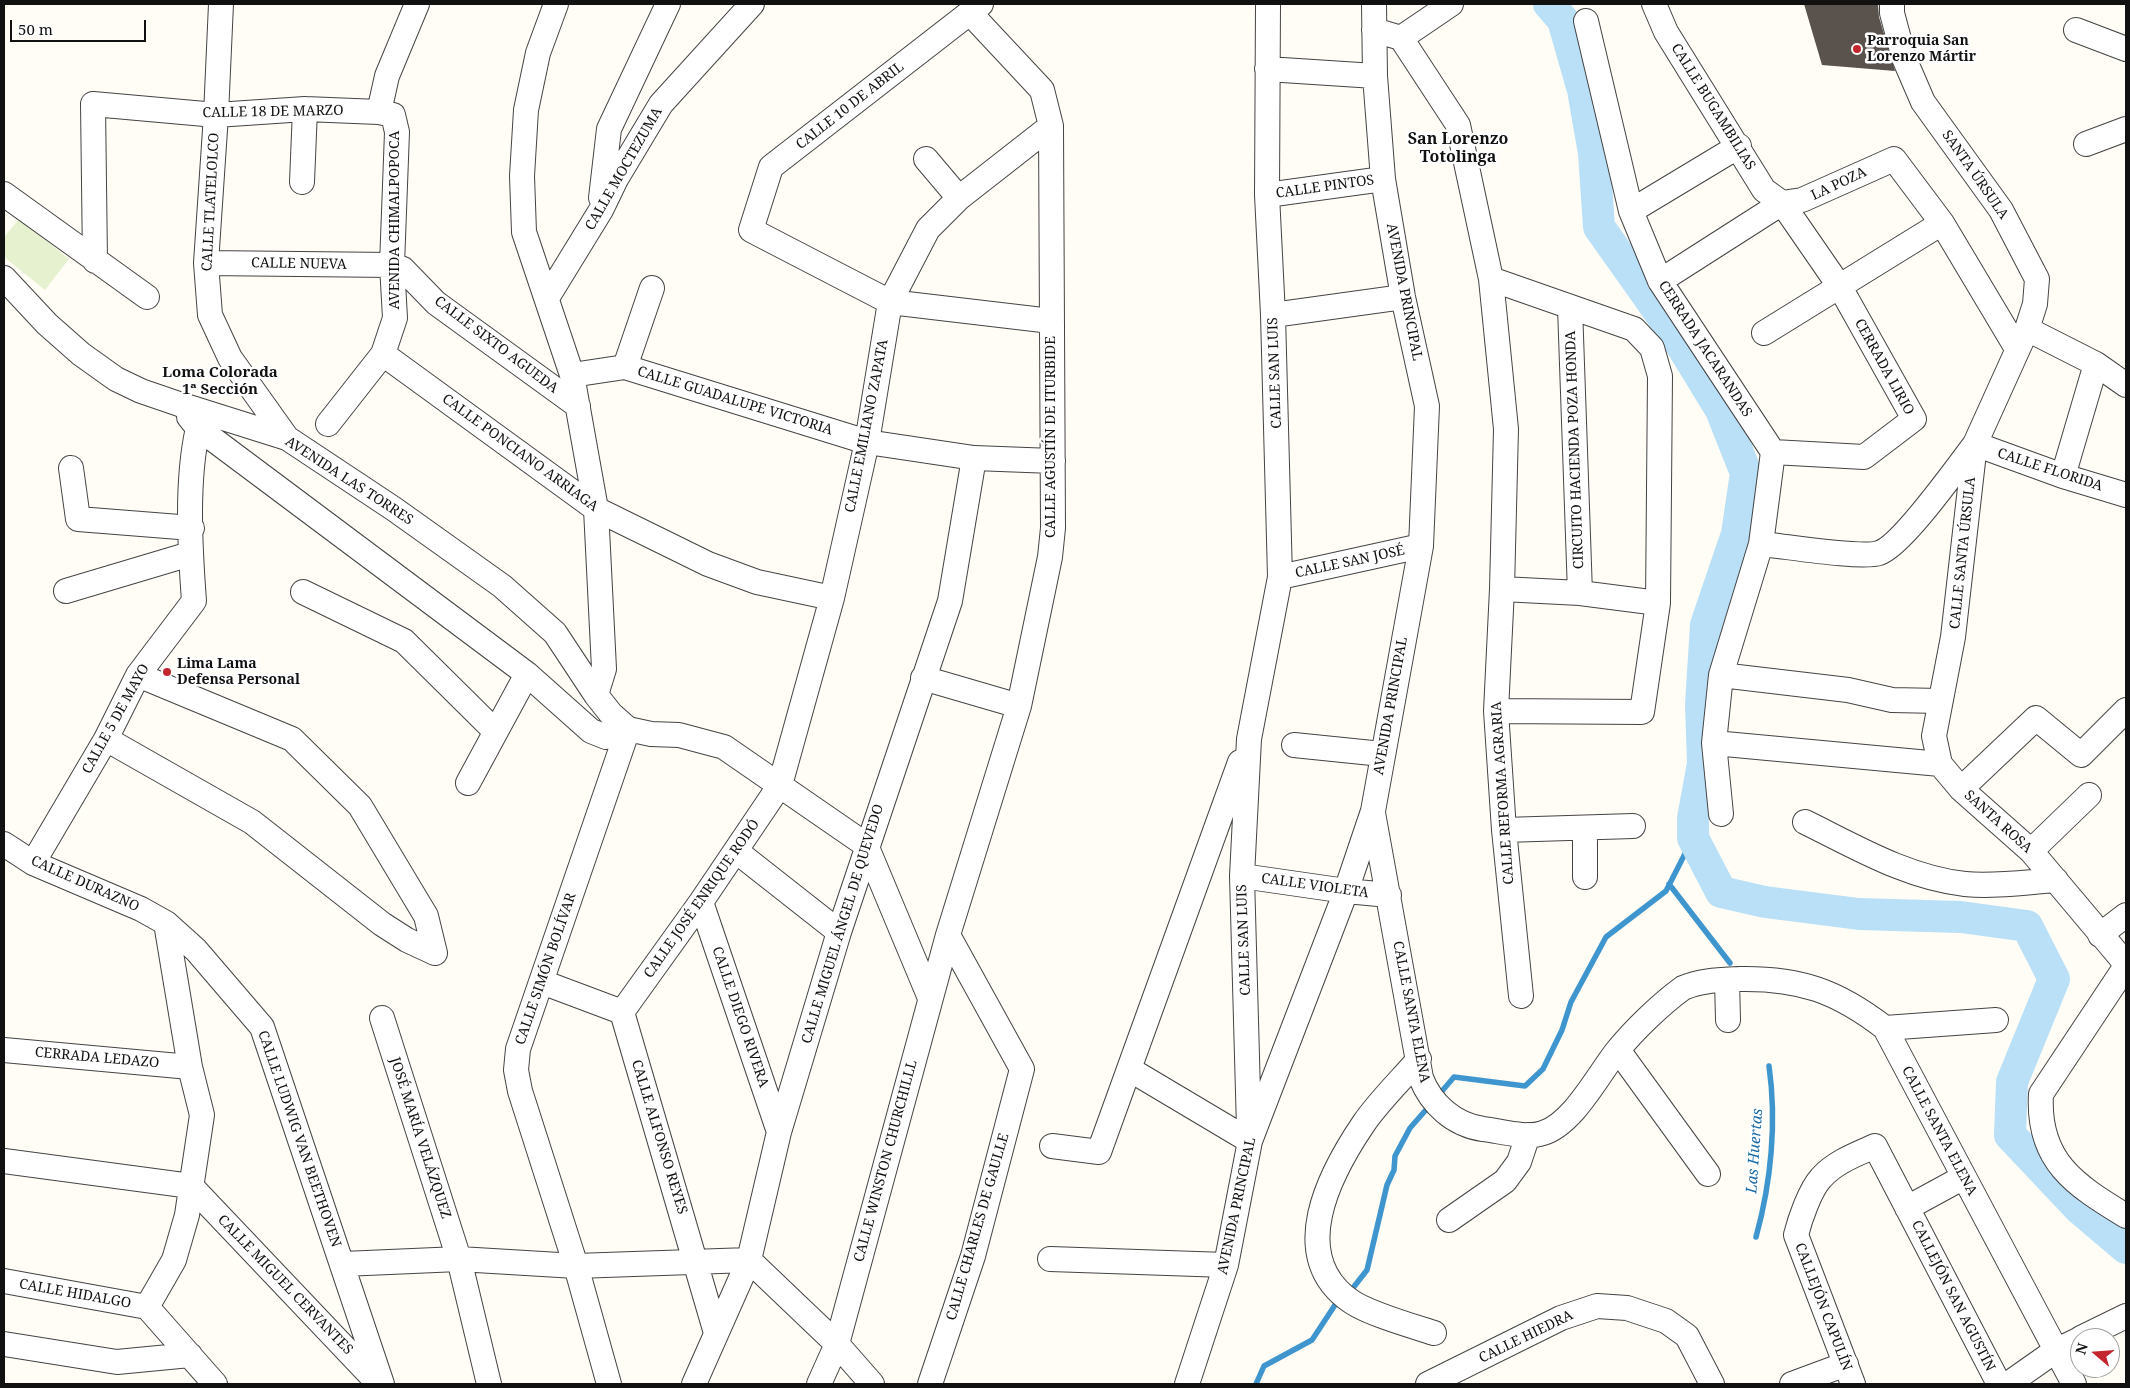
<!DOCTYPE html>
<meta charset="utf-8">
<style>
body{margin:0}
#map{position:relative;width:2130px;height:1388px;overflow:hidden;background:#fffdf5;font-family:"Noto Serif",serif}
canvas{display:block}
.frame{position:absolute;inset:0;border:5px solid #111;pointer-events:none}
.north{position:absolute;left:2070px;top:1328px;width:50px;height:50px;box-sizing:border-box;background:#fff;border:1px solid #a0a0a0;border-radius:50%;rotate:288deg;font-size:14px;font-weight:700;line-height:20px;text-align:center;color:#111}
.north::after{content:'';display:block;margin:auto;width:18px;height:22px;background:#c4262e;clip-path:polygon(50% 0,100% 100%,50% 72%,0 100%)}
.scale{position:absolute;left:10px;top:20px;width:136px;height:22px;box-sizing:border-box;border:2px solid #111;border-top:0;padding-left:6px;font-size:15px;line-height:18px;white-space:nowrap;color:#111;-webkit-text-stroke:4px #fff;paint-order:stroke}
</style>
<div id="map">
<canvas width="2130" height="1388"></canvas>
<div class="frame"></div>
<div class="north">N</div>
<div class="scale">50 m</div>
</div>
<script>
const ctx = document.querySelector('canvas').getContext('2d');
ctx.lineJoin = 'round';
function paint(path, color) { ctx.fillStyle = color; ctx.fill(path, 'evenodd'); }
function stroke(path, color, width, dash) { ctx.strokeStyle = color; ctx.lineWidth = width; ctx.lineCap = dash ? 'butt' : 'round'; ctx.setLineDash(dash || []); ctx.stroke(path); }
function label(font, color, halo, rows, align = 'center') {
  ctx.font = font + ' "Noto Serif",serif'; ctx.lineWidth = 5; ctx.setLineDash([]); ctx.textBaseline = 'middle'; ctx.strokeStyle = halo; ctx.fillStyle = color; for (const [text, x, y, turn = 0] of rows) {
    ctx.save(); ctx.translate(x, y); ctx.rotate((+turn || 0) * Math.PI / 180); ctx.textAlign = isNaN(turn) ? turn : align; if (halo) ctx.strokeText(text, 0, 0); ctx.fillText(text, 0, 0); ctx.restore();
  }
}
paint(new Path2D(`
 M19 219 69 259 45 290 4 257V237Z`), '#e6f2cf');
stroke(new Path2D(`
 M1669 884 1730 963
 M1437 1097 1454 1077 1525 1086 1543 1069 1562 1030 1571 1002 1606 937 1666 891 1693 838
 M1756 1237C1771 1183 1777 1122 1769 1066
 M1349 1293 1367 1270 1387 1185 1394 1170 1395 1156 1410 1128 1431 1104
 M1256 1384 1264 1366 1312 1340 1335 1305 1342 1299`), '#3f96cf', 5.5);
stroke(new Path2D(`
 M1549 4 1563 20 1583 90 1594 153 1599 227 1672 330 1721 410 1746 473 1737 534 1706 625 1701 704 1703 764 1693 818V838L1721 892 1765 902 1859 914 1961 917 2027 926 2054 979 2012 1082 2010 1135 2079 1208 2126 1248`), '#b9e0f7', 32);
paint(new Path2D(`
 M1804 4H1878L1879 17 1895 71 1822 65Z`), '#5a524d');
const minor = new Path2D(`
 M221 4 216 115 206 263 210 315 230 358 287 438
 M556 4 538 53 526 110 522 176 524 232 572 375 596 509 604 669 596 695
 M981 4 771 167 751 230 890 302 1051 321
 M1654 4 1666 32 1764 190 1782 203 1840 287 1914 419 1864 457 1773 452
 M1892 4V13L1904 58 1923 102 2001 210 2037 279 2035 304 2027 329 1975 444 1953 637 1934 736 1940 764 1961 789 2031 851 2126 964
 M1586 21 1631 211 1660 281 1773 452 1761 544 1721 675 1714 743 1721 814
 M1374 30 1401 38 1458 125 1491 279 1506 429 1502 589 1496 711 1504 830 1521 996
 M2076 30 2126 49
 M1401 38 1451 4
 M1267 69 1375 76
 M379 112 387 76 417 4
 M2086 144 2126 129
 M926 159 959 198
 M302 182 305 109
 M4 194 147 297
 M1267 195 1383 179
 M601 198 609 129 668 4
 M1631 211 1739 146
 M95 261 93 104 216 115 305 109 379 112 393 115 397 132 392 265 395 318 383 354 328 424
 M206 263 392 265 403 269 436 303 578 406
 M4 278 47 324 81 354 116 379 141 391 179 404 287 438 394 509 502 586 555 633 596 695 611 714 628 729 651 734 679 735 724 747 866 845 930 998
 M1491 279 1634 329 1652 348 1660 376 1658 603 1642 712 1496 711
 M1660 281 1782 203 1802 200 1894 159 1942 223 2016 347
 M547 298 601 210 616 179 661 104 752 4
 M1570 307 1580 593
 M1273 315 1403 297
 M2027 329 2096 364 2126 385
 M1764 333 1942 223
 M383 354 596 509 708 564 757 582 832 598
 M625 367 652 288
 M572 375 625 367 867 442 974 458 1053 461
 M198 428 527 674 591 731 606 737 628 729
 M71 468 78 519 192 528
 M2063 476 2096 364
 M1761 544C1784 546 1861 559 1879 553 1902 546 1958 466 1975 444L2063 476 2126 495
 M1280 577 1421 546
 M1502 589 1580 593 1658 603
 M66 591 190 554
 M303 592 404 641 495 731
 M138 675 292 739 360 806 426 916 435 953
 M1721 675 1848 690 1892 700 1940 701
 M923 678 1019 706
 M106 739 252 822 382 924 407 940 435 953
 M1714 743 1940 764
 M1294 745 1382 754
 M468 783 527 674
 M1961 789 2036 718 2081 755 2126 710
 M1373 813 1421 1078C1431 1104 1454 1125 1483 1129 1501 1131 1526 1139 1543 1133 1573 1124 1598 1075 1617 1051 1634 1030 1661 1004 1683 988 1701 980 1720 980 1740 979 1800 978 1837 991 1885 1028L2074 1384
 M1805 822C1856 847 1908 878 1965 884 1994 887 2027 882 2056 880
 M1504 830 1633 826
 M4 844 33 863 141 909 166 923 196 950 262 1027 382 1384
 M736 851 839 932
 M2031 851 2089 795
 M33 863 106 739 138 675 194 601C190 547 186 481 198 428L189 417
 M1242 876 1346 891 1389 895
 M1585 877V828
 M701 902 779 1132
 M2100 935 2126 915
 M2126 966 2041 1094C2037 1161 2075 1185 2126 1216
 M1727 980 1728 1020
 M542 982 622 1012
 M622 1012 701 902 780 785 832 598 867 442 890 302 928 229 959 198 1051 126
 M622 1012 716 1333
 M382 1018 459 1259 489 1384
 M1885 1028 1996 1020
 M4 1050 190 1067
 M1618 1050 1708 1174
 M1419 1059C1401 1080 1380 1100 1364 1123 1330 1173 1285 1257 1352 1302 1370 1314 1412 1326 1434 1333
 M1129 1069 1250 1141
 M1249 1129 1242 876 1249 739 1280 577 1273 315 1267 195 1268 4
 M1052 1146 1099 1152 1240 762
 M4 1161 191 1186 378 1383
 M1907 1208 1964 1177
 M1449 1220 1505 1181 1519 1162 1528 1135
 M1050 1259 1226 1265
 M343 1264 459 1259 576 1266 749 1260 837 1344 872 1384
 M4 1281 147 1307
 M147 1307 174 1260 187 1215 202 1115 190 1067 166 923
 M147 1307 215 1384
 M2081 1338 2126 1316
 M4 1344 117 1362 190 1355
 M609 1384 576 1266 520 1091 516 1070 518 1049 628 729
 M694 1384 749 1260 779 1132 839 932 950 601 974 458
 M819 1384 837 1344 948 935 1019 706 1050 557 1053 528 1051 126 1042 90 970 13
 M930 1384 973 1256 1022 1069 948 935
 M1187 1384 1226 1265 1250 1141 1346 891 1373 811 1421 546 1427 406 1403 297 1383 179 1375 76 1374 4
 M1428 1384 1561 1318 1597 1306 1627 1308 1666 1321 1687 1336 1712 1384
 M1792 1384 1846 1364
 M1853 1384 1796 1235C1800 1219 1810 1190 1821 1178 1835 1162 1857 1154 1875 1146L1999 1384
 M2008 1384 2055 1351 2080 1339`);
stroke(minor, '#444', 26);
stroke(minor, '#fff', 24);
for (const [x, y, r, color] of [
 [1857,49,5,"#c4262e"],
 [167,672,5,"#c4262e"]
]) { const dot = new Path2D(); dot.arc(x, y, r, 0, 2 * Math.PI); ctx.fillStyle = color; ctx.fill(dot); stroke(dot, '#fff', 2); }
label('bold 14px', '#111', '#fff', [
 ["Parroquia San",1867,41],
 ["Lorenzo Mártir",1867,57],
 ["Lima Lama",177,664],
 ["Defensa Personal",177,680]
], 'left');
label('14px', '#111', '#fff', [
 ["CALLE 10 DE ABRIL",850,106,-38],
 ["CALLE BUGAMBILIAS",1713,107,58],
 ["CALLE 18 DE MARZO",273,112,-1],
 ["CALLE MOCTEZUMA",624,169,-60],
 ["SANTA ÚRSULA",1975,175,55],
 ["LA POZA",1839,184,-25],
 ["CALLE PINTOS",1325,187,-8],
 ["CALLE TLATELOLCO",211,202,-87],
 ["AVENIDA CHIMALPOPOCA",395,220,-90],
 ["CALLE NUEVA",299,264,1],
 ["AVENIDA PRINCIPAL",1404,292,79],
 ["CALLE SIXTO AGUEDA",496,345,37],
 ["CERRADA JACARANDAS",1705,349,57],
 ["CERRADA LIRIO",1884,367,61],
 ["CALLE SAN LUIS",1275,373,-92],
 ["CALLE GUADALUPE VICTORIA",735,401,17],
 ["CALLE EMILIANO ZAPATA",867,426,-79],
 ["CALLE AGUSTÍN DE ITURBIDE",1051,437,-90],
 ["CIRCUITO HACIENDA POZA HONDA",1575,450,-92],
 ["CALLE PONCIANO ARRIAGA",520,453,36],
 ["CALLE FLORIDA",2050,470,18],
 ["AVENIDA LAS TORRES",349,481,33],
 ["CALLE SANTA ÚRSULA",1963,553,-84],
 ["CALLE SAN JOSÉ",1350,562,-12],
 ["AVENIDA PRINCIPAL",1391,706,-80],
 ["CALLE 5 DE MAYO",116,719,-61],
 ["CALLE REFORMA AGRARIA",1503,793,-94],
 ["SANTA ROSA",1998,822,42],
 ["CALLE DURAZNO",85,884,24],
 ["CALLE VIOLETA",1315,886,8],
 ["CALLE JOSÉ ENRIQUE RODÓ",702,899,-55],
 ["CALLE MIGUEL ÁNGEL DE QUEVEDO",843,924,-73],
 ["CALLE SAN LUIS",1244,940,-92],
 ["CALLE SIMÓN BOLÍVAR",546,969,-71],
 ["CALLE SANTA ELENA",1411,1012,79],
 ["CALLE DIEGO RIVERA",740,1017,71],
 ["CERRADA LEDAZO",97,1058,5],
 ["CALLE SANTA ELENA",1939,1131,62],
 ["CALLE ALFONSO REYES",659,1137,73],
 ["JOSÉ MARÍA VELÁZQUEZ",420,1138,72],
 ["CALLE LUDWIG VAN BEETHOVEN",299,1139,71],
 ["CALLE WINSTON CHURCHILLL",886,1161,-75],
 ["AVENIDA PRINCIPAL",1237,1206,-78],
 ["CALLE CHARLES DE GAULLE",978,1227,-74],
 ["CALLE MIGUEL CERVANTES",285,1285,46],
 ["CALLE HIDALGO",75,1294,10],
 ["CALLEJÓN SAN AGUSTÍN",1953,1296,63],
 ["CALLEJÓN CAPULÍN",1823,1307,69],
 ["CALLE HIEDRA",1526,1337,-26]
]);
label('bold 15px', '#111', '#fff', [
 ["Loma Colorada",220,373],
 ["1ª Sección",220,390]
]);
label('italic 15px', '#1768a6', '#fff', [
 ["Las Huertas",1755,1151,-86]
]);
label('bold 16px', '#111', '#fff', [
 ["San Lorenzo",1458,139],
 ["Totolinga",1458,157]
]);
</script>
